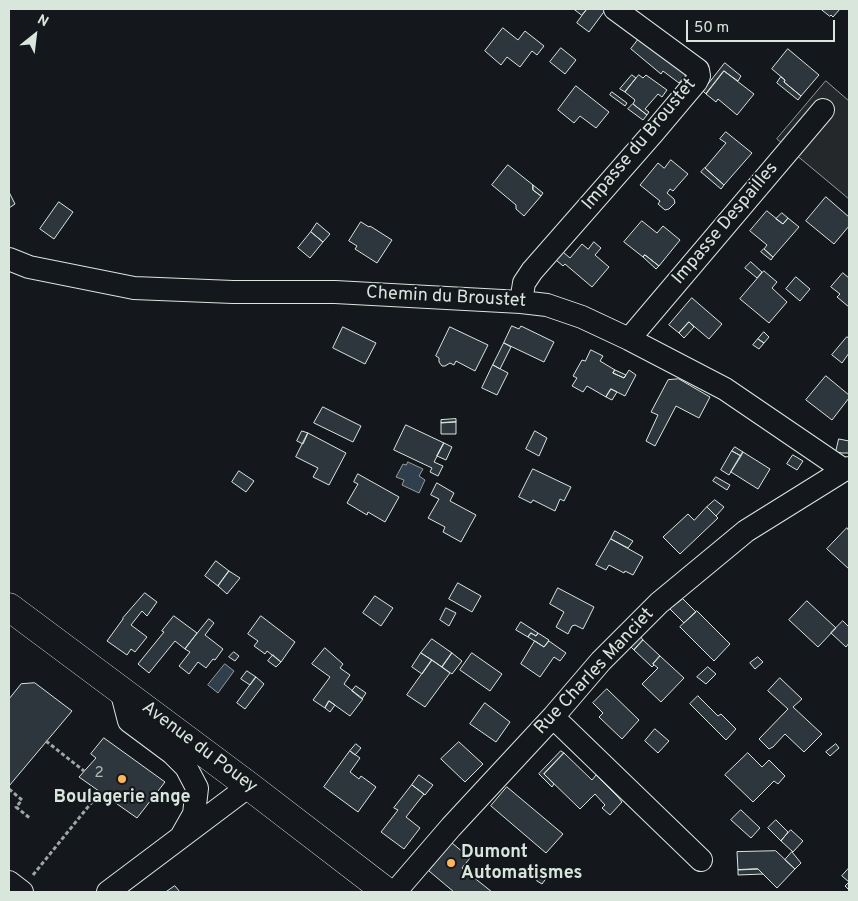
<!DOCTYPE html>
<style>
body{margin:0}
#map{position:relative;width:858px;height:901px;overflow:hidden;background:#14181c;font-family:Overpass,sans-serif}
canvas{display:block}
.frame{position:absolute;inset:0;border:10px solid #d8e6dc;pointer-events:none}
.north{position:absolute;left:10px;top:10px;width:50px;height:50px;-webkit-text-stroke:4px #14181c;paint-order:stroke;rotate:29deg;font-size:14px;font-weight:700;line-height:20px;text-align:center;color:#d8e6dc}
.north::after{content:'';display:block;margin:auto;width:18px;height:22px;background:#d8e6dc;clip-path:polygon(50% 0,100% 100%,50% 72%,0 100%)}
.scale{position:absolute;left:686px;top:20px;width:149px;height:22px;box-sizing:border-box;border:2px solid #d8e6dc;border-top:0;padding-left:6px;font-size:15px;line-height:18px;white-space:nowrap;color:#d8e6dc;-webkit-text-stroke:4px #14181c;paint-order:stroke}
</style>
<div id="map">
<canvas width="858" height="901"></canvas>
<div class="frame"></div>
<div class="north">N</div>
<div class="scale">50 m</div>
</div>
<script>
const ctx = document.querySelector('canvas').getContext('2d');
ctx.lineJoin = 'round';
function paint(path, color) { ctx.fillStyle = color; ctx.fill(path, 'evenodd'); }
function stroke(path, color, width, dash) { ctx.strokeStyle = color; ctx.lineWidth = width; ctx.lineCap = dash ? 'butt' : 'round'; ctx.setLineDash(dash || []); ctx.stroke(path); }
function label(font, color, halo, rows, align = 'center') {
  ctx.font = font + ' Overpass,sans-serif'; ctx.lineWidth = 4; ctx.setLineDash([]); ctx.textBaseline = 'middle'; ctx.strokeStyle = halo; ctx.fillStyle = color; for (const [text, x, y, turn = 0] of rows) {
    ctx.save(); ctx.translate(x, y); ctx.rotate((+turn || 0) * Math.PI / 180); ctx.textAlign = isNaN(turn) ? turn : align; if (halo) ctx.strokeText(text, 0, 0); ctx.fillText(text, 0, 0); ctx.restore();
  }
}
const parking = new Path2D(`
 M826 81 849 101V199L777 139Z`);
paint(parking, '#24282b');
stroke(parking, '#939e99', 1);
const water = new Path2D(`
 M408 462 423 469 419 476 425 480 419 493 402 485 404 480 396 477 403 464 406 465Z
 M225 664 234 671 218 693 208 685Z`);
paint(water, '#2f3f4d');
stroke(water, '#939e99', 1);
const building = new Path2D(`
 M574 9H587L582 15Z
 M587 9H606L589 32 577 23Z
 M821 9H840L833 17 831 15 830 16Z
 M503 28 518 40 525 31 544 46 537 55 532 51 520 67 507 57 501 65 485 51Z
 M641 36 689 71 679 83 663 71 661 74 631 49Z
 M561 48 576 60 565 74 550 62Z
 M788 49 819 75 801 96 784 82 785 80 772 69Z
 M725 63 741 76 738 81 724 71 706 94 703 91Z
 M724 71 754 94 737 115 718 99 716 102 706 94Z
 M632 75 636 78 625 92 620 89Z
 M639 75 643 78 646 75 667 90 662 97 658 94 645 109 649 112 647 115 633 104 635 100 625 92Z
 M781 77 785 80 784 82 801 96 798 100 777 83Z
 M576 86 609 112 596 128 580 116 574 123 558 110Z
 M612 92 627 103 625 106 610 95Z
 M633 104 647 115 643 120 628 109Z
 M726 132 752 153 724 185 705 168 726 143 720 139Z
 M671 160 688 174 673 191 670 189 667 193 674 199 675 203 669 209 665 210 658 204 660 201 640 185 658 163 664 168Z
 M508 165 533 185V190L541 196 524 216 516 209V205L492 185Z
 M705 168 724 185 721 189 701 172Z
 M533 185 543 193 541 196 533 190Z
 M9 192 15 204 9 208Z
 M826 197 849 217V226L834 244 806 221Z
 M59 202 73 212 54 239 40 229Z
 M767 211 783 224 788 218 799 227 773 257 764 249 767 245 750 231Z
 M782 213 788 218 783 224 776 219Z
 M642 221 657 233 663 226 680 240 659 266 645 255 643 257 624 242Z
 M361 222 369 227 370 226 392 240 377 263 355 249 357 246 349 241Z
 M317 223 330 234 323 242 311 232Z
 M311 232 323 242 310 258 298 248Z
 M594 242 601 248 595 255 609 267 592 287 565 264 563 266 556 260 563 252 570 258 582 244 588 249Z
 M764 249 773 257 771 260 761 252Z
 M645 255 659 266 656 269 643 257Z
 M751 262 762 272 757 278 745 268Z
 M764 271 777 282 772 288 787 302 769 323 740 299Z
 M843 273 849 278V307L837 297 840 294 831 287Z
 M796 277 810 289 800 301 786 289Z
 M692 298 722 324 709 339 689 322 679 333 669 325Z
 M689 322 694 327 684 338 679 333Z
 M512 326 519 329 521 326 554 342 544 362 504 343Z
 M343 327 376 343 365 364 333 348Z
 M450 327 488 345 475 371 456 361 454 365 450 363 445 366H442L439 362V358L436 356Z
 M764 332 769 337 764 343 758 339Z
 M847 337 849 338V353L842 363 832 355Z
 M758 339 764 343 759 349 753 345Z
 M504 343 511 347 500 369 493 365Z
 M591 350 603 356 600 361 615 370 613 373 624 378 629 370 636 375 625 396 611 389 606 397 587 386 583 392 572 386 577 378 573 376 582 360 585 361Z
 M493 365 508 373 497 395 482 388Z
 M615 370 626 375 624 378 613 373Z
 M826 376 849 395V398L832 420 806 400Z
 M679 379 710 397 699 418 676 406 655 446 646 441 658 415 651 412 668 380Z
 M611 389 617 392 612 400 606 397Z
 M323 407 361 426 353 442 314 423Z
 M456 419V422L441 423V420Z
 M456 422V434H441V423Z
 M406 425 444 443 434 462 443 466 438 476 430 472 432 468 394 450Z
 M302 431 308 433 303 444 297 441Z
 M535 431 547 438 539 456 526 449Z
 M308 433 346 453 329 485 313 477 318 468 296 457Z
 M839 439 849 441V453H842L836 452Z
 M444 443 452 447 446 460 437 456Z
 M735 447 743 452 741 456 732 451Z
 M732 451 741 456 729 475 721 470Z
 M743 452 770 469 758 489 731 472Z
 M793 455 803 461 797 470 787 464Z
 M533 469 571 487 564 501 560 499 555 511 533 500 531 503 519 497Z
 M239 471 254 481 246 492 232 482Z
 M358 474 399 497 385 522 368 512 367 515 347 503 358 484 354 482Z
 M716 477 730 485 727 490 713 481Z
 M437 483 454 493 450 501 476 515 461 542 443 532 445 527 428 518 439 499 431 495Z
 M715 500 724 507 716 516 707 507Z
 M707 507 718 518 680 554 663 537 688 514 694 520Z
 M847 528 849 531V569L827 549Z
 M615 531 633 541 628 548 611 539Z
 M611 539 643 557 633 575 625 571 624 573 609 565 606 570 596 565Z
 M216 561 229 571 218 586 205 576Z
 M229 571 240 578 227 594 218 586Z
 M458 583 481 596 472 612 449 599Z
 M558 588 594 607 583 629 575 625 572 626 568 634 556 627 564 612 550 604Z
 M145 593 157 602 147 616 142 611 131 625 147 637 135 652 131 649 127 655 107 641 123 619V618Z
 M375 596 393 608 381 626 363 613Z
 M683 599 696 612 684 623 670 609Z
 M807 601 836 628 818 647 789 620Z
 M446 608 456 613 449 626 440 620Z
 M697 611 730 644 714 661 680 627Z
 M174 616 197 633 185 649 175 641 149 673 138 664 164 632 162 631Z
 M261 616 295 642 281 662 267 651 265 654 254 646 258 641 248 634Z
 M209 619 214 623 205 635 223 649 215 660 213 659 206 668 198 662 189 674 179 666 190 652 185 649Z
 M843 621 849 627V643L846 647 831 633Z
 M521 622 538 633 536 636 531 633 528 637 516 630Z
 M531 633 536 636 538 633 549 640 544 647 528 637Z
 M640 636 643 640 634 650 629 645Z
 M432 639 452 653 442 667 421 653Z
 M643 640 660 656 653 664 654 665 652 667 634 650Z
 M535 641 544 647 549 641 566 653 560 661 554 657 540 677 521 664Z
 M325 648 343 664 340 668 350 675 344 684 363 699 350 716 329 701 325 708 313 700 330 677 312 664Z
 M234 652 239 656 235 661 229 657Z
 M421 653 432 660 422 674 412 667Z
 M452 653 462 661 452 674 442 667Z
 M472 653 502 674 490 691 460 670Z
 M273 655 281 662 276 667 268 661Z
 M660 656 684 678 661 702 642 684 658 668 653 664Z
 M758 657 763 662 755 669 750 663Z
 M432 660 450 673 425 707 407 695Z
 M708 667 716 674 706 684 697 677Z
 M247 671 256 677 250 685 241 679Z
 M256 677 264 684 245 709 237 703Z
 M780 678 802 699 793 707 822 734 804 752 785 734 773 747 769 749 759 739 788 709 768 691Z
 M35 683 72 711 9 786V699L21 684Z
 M356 686 366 693 362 699 352 691Z
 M607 689 639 720 622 739 599 717 603 713 593 703Z
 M698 696 718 716 721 714 736 729 726 740 690 704Z
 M329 701 335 705 330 712 325 708Z
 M485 703 510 722 496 742 470 724Z
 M655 729 669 741 658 753 645 741Z
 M104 738 165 782 137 818 79 777 96 758 91 754Z
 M459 742 483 764 465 782 441 759Z
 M356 744 361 748 355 755 350 751Z
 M836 744 839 748 830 756 826 752Z
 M350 751 360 758 350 772 359 779 361 776 376 787 358 812 324 787Z
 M561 751 564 753 544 774 554 784 552 787 539 774Z
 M564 753 592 780 596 775 619 798 622 802 610 815 602 808 605 805 595 794 580 809 544 774Z
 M748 753 762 767 769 760 785 776 778 784 774 781 753 802 725 775Z
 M419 775 433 785 425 795 412 785Z
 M412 785 424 794 406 817 420 828 404 849 381 832 398 810 394 808Z
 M507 787 563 834 546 853 491 806Z
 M741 810 760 828 751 838 731 820Z
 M776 820 788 832 781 841 768 828Z
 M791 830 803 841 793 852 781 841Z
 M452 843 470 858 462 868 492 892H454L429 871Z
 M776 851 795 869 777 888 758 869 738 870 737 852Z
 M792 852 801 863 795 869 785 860Z
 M849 868V890L845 886 849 882 842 876Z
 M758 869 763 874 738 875V870Z
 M545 870 550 873 542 884 537 881Z
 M175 886 180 892H166Z`);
paint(building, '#2c363c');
stroke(building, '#d8e6dc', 1);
const minor = new Path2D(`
 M9 259 29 267 134 288 233 292H335L521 302 547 305 582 317 629 339 725 389 844 470
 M521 302 524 283 532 271 653 133 696 82 699 76 698 70 615 9
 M629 339 823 110
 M121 690 129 721 172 753 186 767 197 788 194 814 181 837
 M553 717 701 860
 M9 882 22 892
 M108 892 249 786
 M395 892 451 827 553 717 601 661 659 603 746 531 844 470 849 468`);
const major = new Path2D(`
 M9 607 249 786 387 892`);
stroke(minor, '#d8e6dc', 24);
stroke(major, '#d8e6dc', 29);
stroke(new Path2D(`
 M46 741 84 771
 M9 789 22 800 16 807 31 819
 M33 875 100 792`), '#9da8a2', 3, [4, 2.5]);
stroke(minor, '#14181c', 22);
stroke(major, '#14181c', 28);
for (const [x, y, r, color] of [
 [122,779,5,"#ffb74d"],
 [451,863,5,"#ffb74d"]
]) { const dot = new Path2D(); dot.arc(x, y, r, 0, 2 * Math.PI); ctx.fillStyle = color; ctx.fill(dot); stroke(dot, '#14181c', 2); }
label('15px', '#adbab4', null, [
 ["2",99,774]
]);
label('18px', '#d8e6dc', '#14181c', [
 ["Impasse du Broustet",640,145,-50],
 ["Impasse Despailles",726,224,-50],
 ["Chemin du Broustet",446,298,3],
 ["Rue Charles Manciet",595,672,-47],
 ["Avenue du Pouey",199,748,37]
]);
label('bold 18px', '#d8e6dc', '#14181c', [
 ["Boulagerie ange",122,798],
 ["Dumont",461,853,"left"],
 ["Automatismes",461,874,"left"]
]);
</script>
